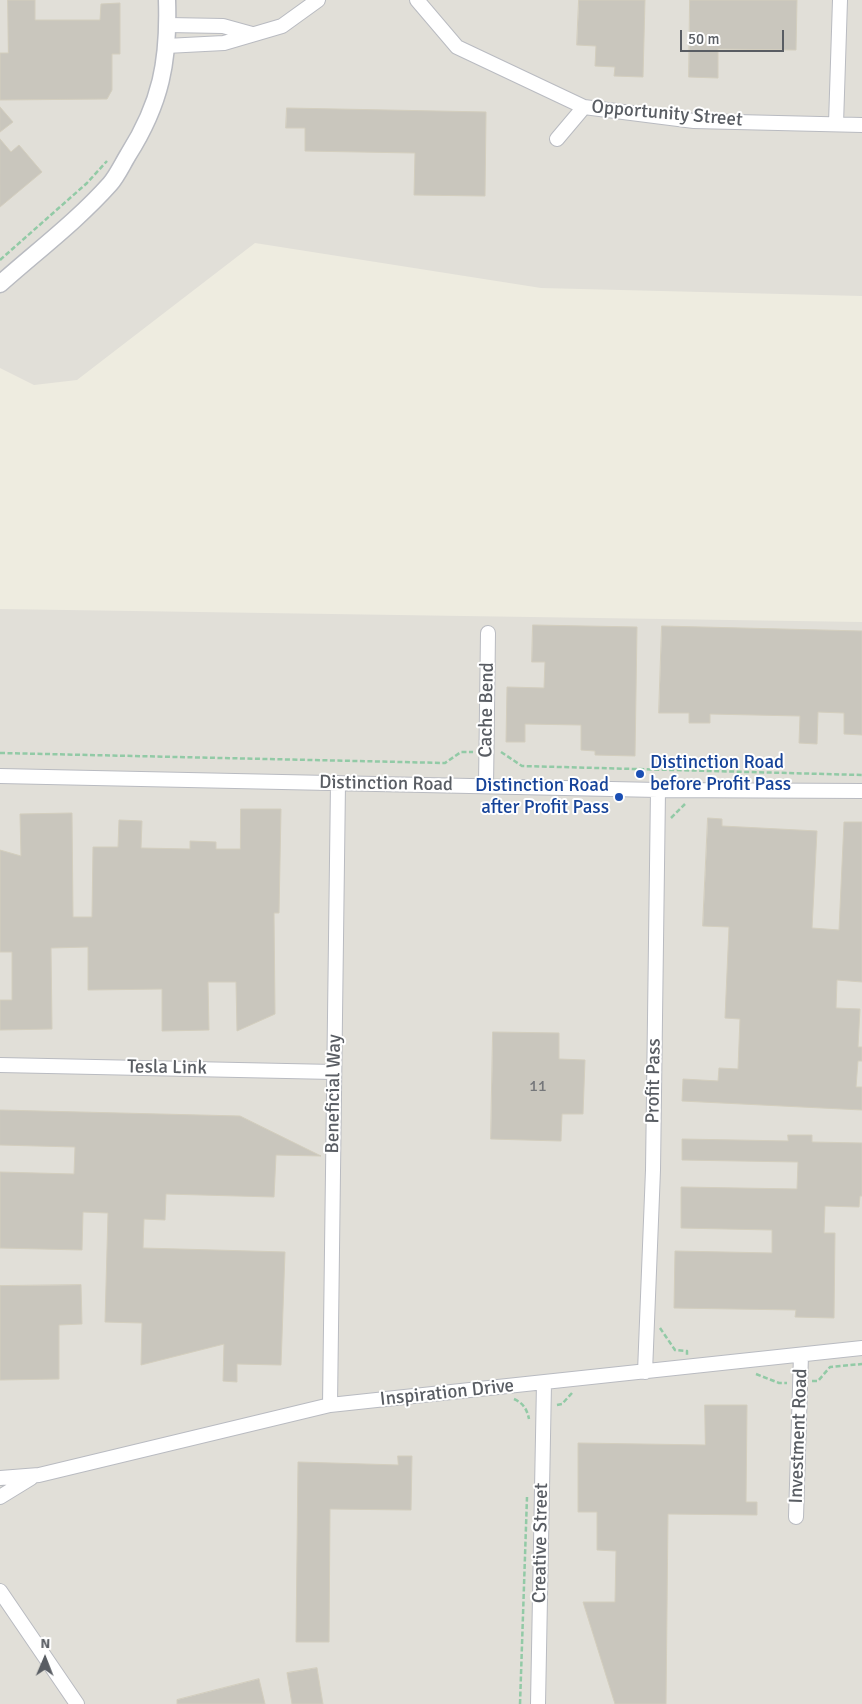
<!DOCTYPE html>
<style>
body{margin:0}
#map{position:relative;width:862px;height:1704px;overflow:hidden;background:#eeece0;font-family:Signika,sans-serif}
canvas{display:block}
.north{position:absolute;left:20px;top:1634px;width:50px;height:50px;-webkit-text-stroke:4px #fff;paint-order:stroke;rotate:1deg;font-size:14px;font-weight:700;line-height:20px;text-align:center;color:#595d63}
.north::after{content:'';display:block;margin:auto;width:18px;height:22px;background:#595d63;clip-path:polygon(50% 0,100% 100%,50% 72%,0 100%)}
.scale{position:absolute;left:680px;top:30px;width:104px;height:22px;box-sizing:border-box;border:2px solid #595d63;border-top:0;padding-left:6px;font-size:15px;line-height:18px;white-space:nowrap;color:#595d63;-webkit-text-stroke:4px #fff;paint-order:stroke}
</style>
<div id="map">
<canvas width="862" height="1704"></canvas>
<div class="north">N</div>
<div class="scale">50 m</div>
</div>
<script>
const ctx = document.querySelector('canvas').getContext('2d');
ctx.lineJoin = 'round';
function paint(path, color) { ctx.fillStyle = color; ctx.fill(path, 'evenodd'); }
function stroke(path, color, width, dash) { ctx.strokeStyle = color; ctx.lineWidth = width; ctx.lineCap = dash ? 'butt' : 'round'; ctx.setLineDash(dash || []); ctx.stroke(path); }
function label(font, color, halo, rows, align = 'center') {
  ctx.font = font + ' Signika,sans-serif'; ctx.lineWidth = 4; ctx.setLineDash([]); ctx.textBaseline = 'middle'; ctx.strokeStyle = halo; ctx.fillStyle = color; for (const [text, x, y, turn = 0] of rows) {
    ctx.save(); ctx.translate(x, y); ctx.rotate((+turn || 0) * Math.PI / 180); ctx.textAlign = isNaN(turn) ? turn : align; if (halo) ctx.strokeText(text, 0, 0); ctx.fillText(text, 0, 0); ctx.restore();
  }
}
paint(new Path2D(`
 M0 0H862V296L541 288 255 243 77 380 34 385 0 368Z
 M0 609 862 622V1704H0Z`), '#e1dfd8');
const building = new Path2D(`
 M8 0H35V20H100L101 4 120 3V54H112V90L107 99 0 100V53H8Z
 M579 0H645L643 77 614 76 615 67 595 66 596 46 577 45Z
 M690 0H797L796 50 718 49V78L689 77Z
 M0 107 13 122 0 132Z
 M287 108 486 112 485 196 414 195 415 153 305 151V128H286Z
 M0 139 11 152 19 145 42 172 0 207Z
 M533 625 637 627 635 756 595 755V751L581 750V725L525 724V742H506L507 687 544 688 545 662H532Z
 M662 626 862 631V735L844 734V713L818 712 817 744 799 743 800 716 710 714V723H689V713H659Z
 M241 809H281L279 913H274L275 1014 237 1031 236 982H208L209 1030 162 1031V989L88 990V947L51 948 52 1029 0 1030V1000H12V952H0V850L21 856 20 814 72 813 73 917H92L93 847H118L119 820 142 821 141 848 190 849V841L216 842V849H240Z
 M708 818 722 819V826L817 831 812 928 839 930 844 822H862V982L837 980 836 1008 860 1009 858 1047H862V1061H858L856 1087H862V1110L682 1101 683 1079 718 1081 719 1068 738 1069 740 1019 725 1018 729 927 703 926Z
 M493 1032 559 1033V1059L585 1060 583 1114H562L561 1141 491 1139Z
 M0 1110 240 1116 321 1156 276 1155 274 1197 166 1194 165 1220 144 1219 143 1248 285 1252 281 1365 237 1364V1382L223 1381 224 1344 141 1365 142 1323 105 1322 108 1213 83 1212 82 1250 0 1248V1172L74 1174 75 1147 0 1145Z
 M788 1135H812V1142L862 1143V1196H860L859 1207 825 1206 824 1233H835L834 1318 795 1317 796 1310 674 1308 675 1251 772 1253V1230L681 1228V1187L797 1189 798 1162 682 1160V1139L788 1141Z
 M81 1285 82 1324 59 1325V1379L0 1380V1286Z
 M705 1405H747L746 1502H757V1515L668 1514 666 1704H615L583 1602H615L616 1551 597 1550V1512H578V1443L705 1445Z
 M398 1456H412L411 1510 330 1509 329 1642H296L298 1462 398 1465Z
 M317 1668 323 1704H292L287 1673Z
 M259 1679 265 1704H177V1700Z`);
paint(building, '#c9c6bd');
stroke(building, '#d3cebe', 1);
const minor = new Path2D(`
 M417 0 457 47 584 107 694 121 862 125
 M168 25 223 26 252 34
 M166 46 224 43 282 26 318 0
 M836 124 840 0
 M557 139 584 107
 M0 776 658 790 862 791
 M486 786 488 633
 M0 1065 334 1072
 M645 1372 653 1170 658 790
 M330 1405 338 783
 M0 1478 39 1475 330 1405 862 1348
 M0 1497 31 1478
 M796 1517 801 1355
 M0 1591 77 1704
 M538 1704 544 1383`);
const tertiary = new Path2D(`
 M0 284C37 251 77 221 110 184 117 176 122 165 128 155 161 103 169 61 167 0`);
stroke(minor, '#b9bbc1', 16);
stroke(tertiary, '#b9bbc1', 19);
stroke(new Path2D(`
 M0 260 87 183 107 161
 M501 752 522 766 862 775
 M0 753 445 763 461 752H473
 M671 818 685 804
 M660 1328 675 1350 687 1351V1355
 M756 1374 779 1383H787
 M812 1381H818L830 1367 862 1364
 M514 1399C523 1403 527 1409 529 1419
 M557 1405 562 1404 572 1393
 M520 1704 527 1497`), '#92caa6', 2.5, [5, 2.5]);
stroke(minor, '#fff', 14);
stroke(tertiary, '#fff', 16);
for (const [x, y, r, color] of [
 [640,774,5,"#1a4fb4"],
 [619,797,5,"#1a4fb4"]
]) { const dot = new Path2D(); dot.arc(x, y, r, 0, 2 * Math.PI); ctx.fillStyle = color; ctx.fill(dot); stroke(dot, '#fff', 2); }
label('16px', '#75777a', null, [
 ["11",538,1087]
]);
label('19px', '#595d63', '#fff', [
 ["Opportunity Street",667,114,5],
 ["Cache Bend",487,710,-89],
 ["Distinction Road",386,784,1],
 ["Tesla Link",167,1068,1],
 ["Profit Pass",654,1081,-89],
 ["Beneficial Way",334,1094,-89],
 ["Inspiration Drive",447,1393,-6],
 ["Investment Road",799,1436,-88],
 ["Creative Street",541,1543,-89]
]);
label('19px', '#164399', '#fff', [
 ["Distinction Road",650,763],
 ["before Profit Pass",650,785],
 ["Distinction Road",609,786,"right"],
 ["after Profit Pass",609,808,"right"]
], 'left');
</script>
